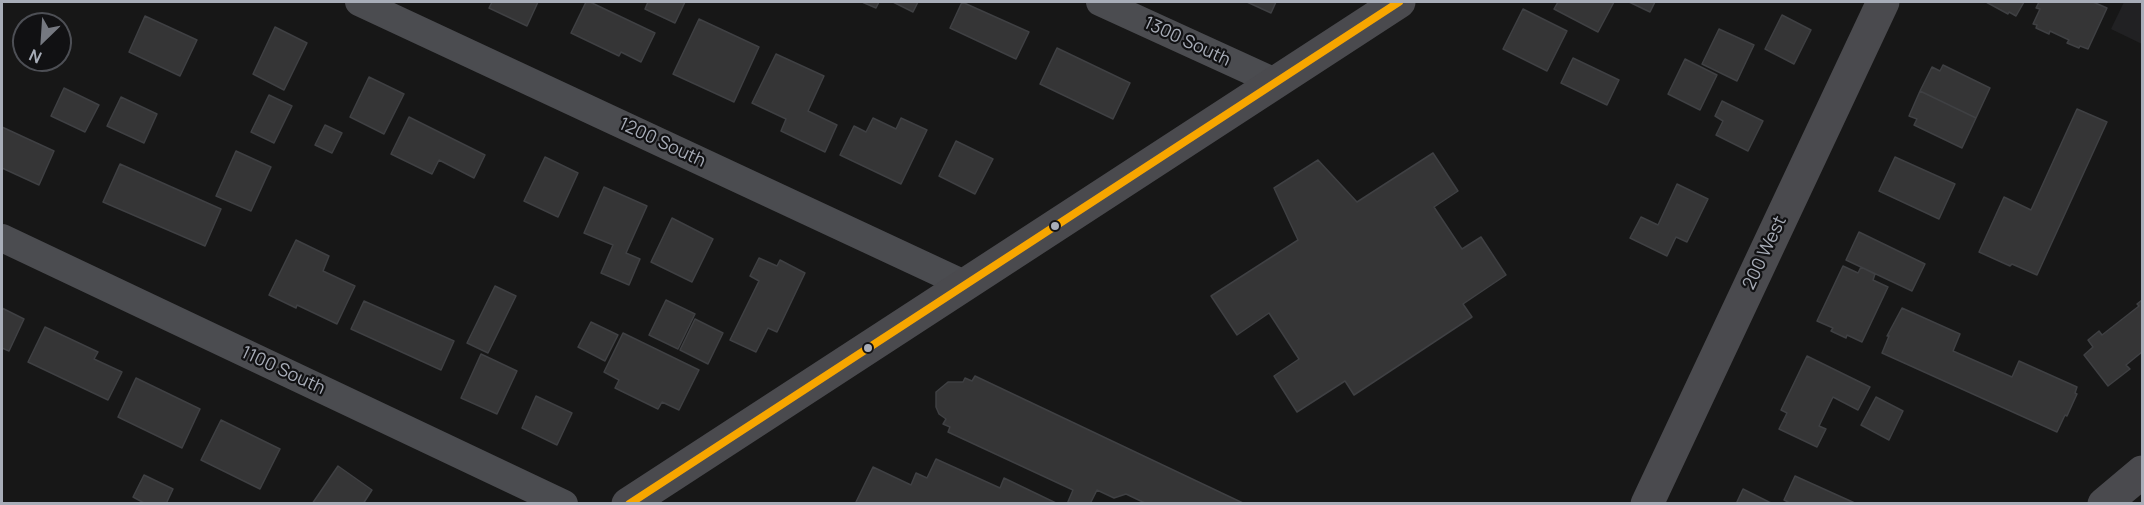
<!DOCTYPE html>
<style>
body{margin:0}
#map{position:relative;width:2144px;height:505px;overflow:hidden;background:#171717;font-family:Manrope,sans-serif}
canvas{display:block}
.frame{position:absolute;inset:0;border:3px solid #a8adb8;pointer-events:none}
.north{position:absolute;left:12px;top:12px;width:60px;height:60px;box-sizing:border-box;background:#111113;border:2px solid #4d4f55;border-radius:50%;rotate:205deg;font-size:16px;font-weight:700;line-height:24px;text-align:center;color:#a8adb8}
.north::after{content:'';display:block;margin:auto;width:21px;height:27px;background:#757880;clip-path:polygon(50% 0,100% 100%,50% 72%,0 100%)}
</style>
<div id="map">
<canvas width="2144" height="505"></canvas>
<div class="frame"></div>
<div class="north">N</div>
</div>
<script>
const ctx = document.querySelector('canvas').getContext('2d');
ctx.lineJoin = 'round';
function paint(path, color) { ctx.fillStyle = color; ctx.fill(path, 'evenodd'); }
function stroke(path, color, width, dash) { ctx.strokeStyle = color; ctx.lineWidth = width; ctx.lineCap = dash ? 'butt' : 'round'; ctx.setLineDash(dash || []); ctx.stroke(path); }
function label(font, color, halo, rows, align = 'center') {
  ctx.font = font + ' Manrope,sans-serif'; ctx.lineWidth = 4.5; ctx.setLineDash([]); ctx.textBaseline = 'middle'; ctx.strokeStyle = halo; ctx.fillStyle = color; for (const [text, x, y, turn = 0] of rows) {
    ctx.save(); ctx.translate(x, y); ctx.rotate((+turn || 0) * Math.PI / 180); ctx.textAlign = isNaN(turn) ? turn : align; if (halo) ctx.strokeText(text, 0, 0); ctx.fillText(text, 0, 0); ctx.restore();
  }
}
paint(new Path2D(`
 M2124 2H2142V44L2111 29Z`), '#212123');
const building = new Path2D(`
 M492 2H538L527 26 489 8Z
 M586 2H590L655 33 641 62 621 52 619 56 571 33Z
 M648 2H685L675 23 645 9Z
 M862 2H879L876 8Z
 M893 2H918L913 12Z
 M962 2 1029 32 1016 59 950 28Z
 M1247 2H1276L1271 13Z
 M1558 2H1614L1598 32 1554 9Z
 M1629 2H1655L1650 12Z
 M1986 2H2024L2016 16 2009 12 2008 14Z
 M2039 2H2093L2107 8 2088 49 2080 46 2079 48 2067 43 2069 40 2050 31 2049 34 2036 28 2037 25 2033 24 2040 9 2036 8Z
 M1523 9 1567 31 1547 71 1503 49Z
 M1782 15 1811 30 1794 64 1765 49Z
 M145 16 197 40 180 76 129 52Z
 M699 19 759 47 734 102 673 74Z
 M275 27 307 43 284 90 253 74Z
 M1719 29 1754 45 1737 81 1702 64Z
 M1057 48 1130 83 1113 119 1040 84Z
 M776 54 824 76 808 111 837 125 825 152 781 131 786 119 752 103Z
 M1573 58 1619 80 1607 105 1561 83Z
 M1685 59 1717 75 1700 110 1668 94Z
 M1943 65 1990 88 1976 118 1920 91 1932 67 1940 71Z
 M369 77 404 94 384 134 350 117Z
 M64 88 99 105 85 132 51 116Z
 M1920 91 1976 118 1962 148 1914 125 1917 119 1909 116Z
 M269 95 292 106 274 143 251 132Z
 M121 97 157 114 144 143 107 126Z
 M1722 101 1763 121 1748 151 1716 135 1723 121 1715 116Z
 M2077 109 2107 122 2037 275 2012 264 2010 266 1979 252 2004 197 2031 210Z
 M409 117 485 155 474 178 439 160 432 174 391 154Z
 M873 118 896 129 901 118 927 130 901 184 840 155 854 126 866 132Z
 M325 125 342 133 332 153 315 145Z
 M2 127 54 151 39 185 2 168Z
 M956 141 993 159 975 194 939 176Z
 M236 151 271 167 251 211 216 196Z
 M1433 153 1458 191 1434 207 1462 249 1481 237 1506 275 1463 304 1472 317 1354 395 1345 381 1297 412 1274 376 1299 359 1269 313 1237 335 1211 296 1298 240 1274 188 1318 160 1357 202Z
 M545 157 578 173 558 217 524 201Z
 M1895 157 1955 184 1939 219 1879 191Z
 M120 164 221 209 205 246 103 202Z
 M1677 184 1708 199 1687 242 1676 237 1667 256 1630 238 1641 217 1658 225Z
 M604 187 647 206 626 253 640 259 629 285 601 273 613 245 584 233Z
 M672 218 713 239 692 282 651 262Z
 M1859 232 1925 264 1912 291 1846 260Z
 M296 240 329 256 323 271 355 286 337 324 297 305 296 308 269 295Z
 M759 258 777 266 780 260 805 273 777 332 768 328 756 352 730 340 759 281 750 276Z
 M1843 266 1858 273 1861 267 1875 274 1873 280 1888 287 1862 342 1847 335 1846 338 1831 331 1833 328 1817 321Z
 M495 286 516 296 488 353 467 343Z
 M666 300 695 314 678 349 649 335Z
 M2142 300V352L2126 365 2130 369 2108 386 2084 355 2093 347 2088 340 2099 331 2102 335 2139 306 2137 304Z
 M364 301 454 341 441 370 351 329Z
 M2 308 24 319 9 351 2 348Z
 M1902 308 1960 334 1953 351 2012 377 2019 361 2077 387 2075 393 2077 394 2067 416 2065 415 2057 432 1882 353 1889 336H1887Z
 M695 319 723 333 708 364 680 350Z
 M591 322 618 335 605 361 578 347Z
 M45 327 98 352 94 359 122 372 108 400 28 362Z
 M623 333 699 370 679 410 662 402 658 409 615 388 619 380 604 372Z
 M481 354 517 371 497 414 461 398Z
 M1807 356 1870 387 1858 410 1833 397 1819 426 1826 429 1817 447 1779 429 1787 413 1781 410Z
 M975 376 1245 504H1147L1126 494 1114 498 1097 490 1090 504H1067L1073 490 948 432 950 427 943 424 946 419 939 414 936 407V392L948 382H963L965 378 972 381Z
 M136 378 200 409 182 448 118 417Z
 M536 396 572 413 557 445 522 428Z
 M1876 397 1903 411 1889 440 1861 425Z
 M221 420 280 449 260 489 201 460Z
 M936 459 1000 488 1004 478 1058 504H859L856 502 873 467 911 485 916 473 927 478Z
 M338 466 372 490 363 504H312Z
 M144 475 173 489 166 504H146L133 497Z
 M1795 476 1857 504H1792L1784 500Z
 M1743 489 1773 504H1736Z`);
paint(building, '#353536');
stroke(building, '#3f4043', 1.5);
stroke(new Path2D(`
 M359 2 964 284
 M1100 2 1275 82
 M2 238 564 504`), '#4b4c50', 28);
stroke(new Path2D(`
 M628 504 1399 2
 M1647 504 1883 2
 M2104 504 2142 472`), '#4a4a4e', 33);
stroke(new Path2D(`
 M629 504 1399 2`), '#f7a600', 8);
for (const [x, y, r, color] of [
 [1055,226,5,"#a8adb8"],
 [868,348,5,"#a8adb8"]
]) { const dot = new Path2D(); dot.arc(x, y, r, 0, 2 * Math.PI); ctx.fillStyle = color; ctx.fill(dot); stroke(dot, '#111113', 2); }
label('18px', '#a8adb8', '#111113', [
 ["1300 South",1187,42,25],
 ["1200 South",662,143,25],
 ["200 West",1765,253,-65],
 ["1100 South",283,371,25]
]);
</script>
